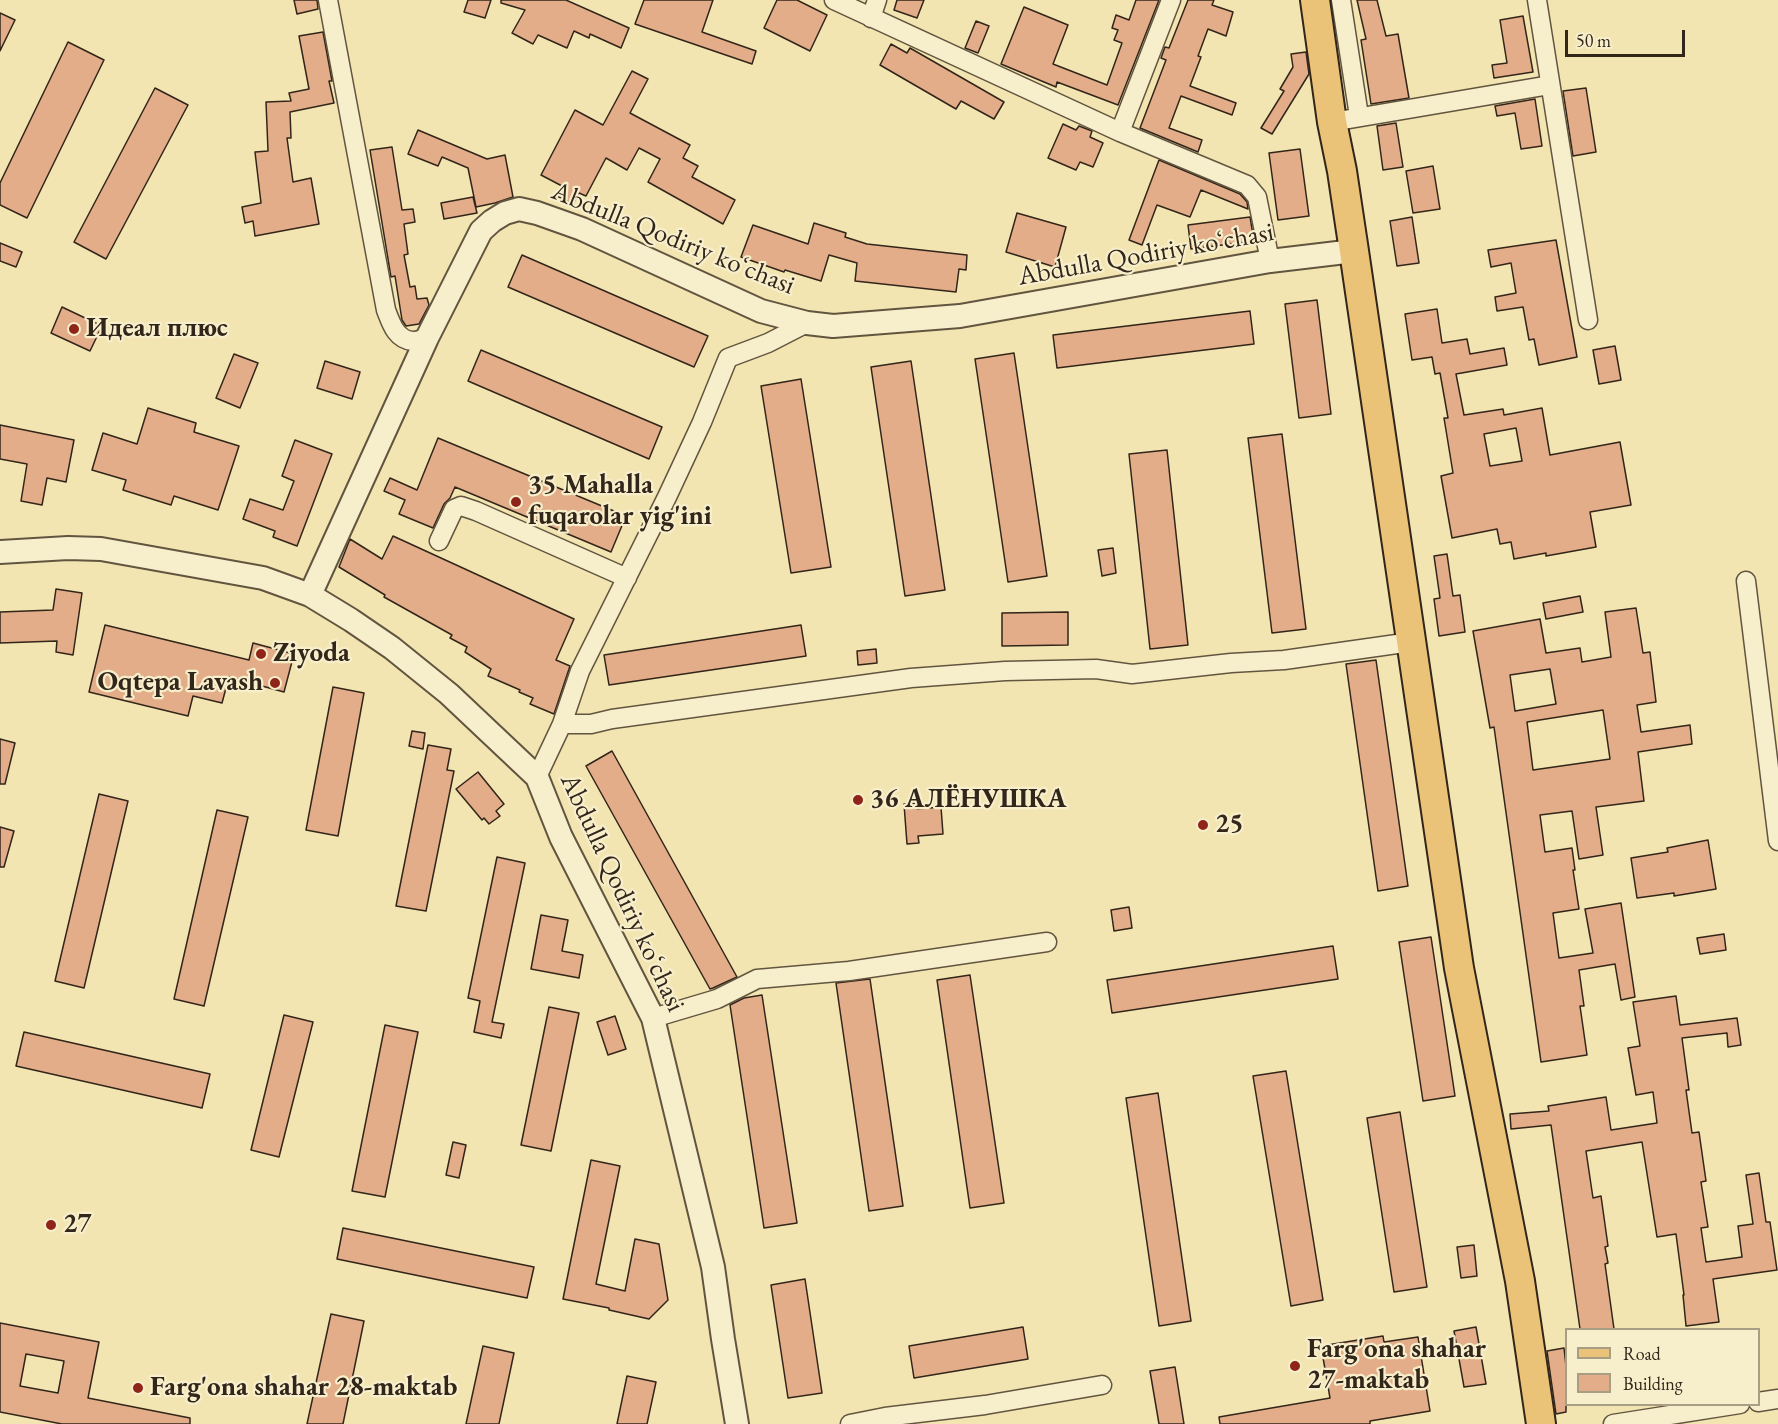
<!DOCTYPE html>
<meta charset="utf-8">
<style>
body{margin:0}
#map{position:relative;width:1778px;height:1424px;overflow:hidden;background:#f3e5b1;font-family:"EB Garamond",serif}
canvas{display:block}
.legend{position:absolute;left:1565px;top:1328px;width:195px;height:78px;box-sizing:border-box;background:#f7eecc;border:2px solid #a89e84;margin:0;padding:8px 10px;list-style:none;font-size:18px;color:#322519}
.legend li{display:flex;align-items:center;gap:12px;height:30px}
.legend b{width:30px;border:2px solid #a89e84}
.scale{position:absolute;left:1565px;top:30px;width:120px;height:27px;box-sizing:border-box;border:3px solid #322519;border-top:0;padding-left:8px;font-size:18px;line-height:21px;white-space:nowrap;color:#322519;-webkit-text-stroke:4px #f7eecc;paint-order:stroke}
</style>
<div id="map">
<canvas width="1778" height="1424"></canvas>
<ul class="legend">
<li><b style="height:8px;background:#eac278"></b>Road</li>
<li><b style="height:16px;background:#e2ad88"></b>Building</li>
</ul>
<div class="scale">50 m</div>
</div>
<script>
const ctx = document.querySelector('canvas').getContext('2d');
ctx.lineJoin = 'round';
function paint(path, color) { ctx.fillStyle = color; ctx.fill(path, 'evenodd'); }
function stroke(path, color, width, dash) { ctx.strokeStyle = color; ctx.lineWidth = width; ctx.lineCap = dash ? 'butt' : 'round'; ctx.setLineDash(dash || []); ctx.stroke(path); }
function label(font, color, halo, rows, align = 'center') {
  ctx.font = font + ' "EB Garamond",serif'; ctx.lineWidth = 4.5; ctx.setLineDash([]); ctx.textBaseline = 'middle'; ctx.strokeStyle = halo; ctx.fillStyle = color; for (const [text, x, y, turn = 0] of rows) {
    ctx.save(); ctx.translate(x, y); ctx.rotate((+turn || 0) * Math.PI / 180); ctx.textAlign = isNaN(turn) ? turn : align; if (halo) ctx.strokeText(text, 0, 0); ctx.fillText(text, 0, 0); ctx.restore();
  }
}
const building = new Path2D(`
 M294 0H317L318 9 297 14Z
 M468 0H491L485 18 464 12Z
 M501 0H566L629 28 621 48 590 34 589 38 574 31 567 48 538 35 533 44 512 33 525 10 501 3Z
 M644 0H713L702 32 756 51 752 64 635 24Z
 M777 0H797L827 15 810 51 764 28Z
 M897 0H924L917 18 894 10Z
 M1136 0H1159L1118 105 1057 82 1056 87 1001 64 1024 7 1068 25 1053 64 1107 85 1122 43 1114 40 1118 30 1112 28 1116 15 1129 20Z
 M1188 0H1214L1212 5 1233 12 1226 36 1208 29 1198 56 1201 57 1190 86 1236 103 1232 115 1181 96 1169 128 1202 140 1198 152 1140 128 1166 60 1161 58 1165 47 1169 48Z
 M1357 0H1377L1386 36 1398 34 1409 98 1371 104 1361 40 1366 39Z
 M0 13 15 20 0 51Z
 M1523 16 1533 72 1494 78 1492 65 1507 63 1500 20Z
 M976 21 989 26 978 53 965 48Z
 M323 32 332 81H329L334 103 290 112 291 138H287L293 182 311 178 319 224 255 236 253 221 245 223 242 207 261 203 255 152 268 151 266 102 291 101 289 93 309 89 299 36Z
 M68 42 104 60 27 218 0 205V183Z
 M891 44 907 53 910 48 1004 102 994 119 961 101 956 109 880 65Z
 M1306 52 1309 74 1272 134 1261 128 1284 91 1280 89 1293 67 1291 54Z
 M632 71 648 79 630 113 690 145 683 158 698 166 692 177 735 200 723 224 648 182 660 159 639 148 627 170 606 158 586 196 579 193 573 204 557 196 562 186 541 175 575 110 603 125Z
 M155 88 188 105 106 259 74 242Z
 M1586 88 1596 152 1573 156 1563 91Z
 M1535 99 1542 146 1521 149 1515 113 1497 116 1495 106Z
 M1396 123 1403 167 1383 170 1377 126Z
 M1063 124 1076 130 1079 126 1092 131 1090 137 1103 143 1093 167 1080 162 1076 170 1048 158Z
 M418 130 487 159 505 155 513 197 495 203 476 207 468 168 442 157 438 166 408 154Z
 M392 147 402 210 413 209 415 222 404 224 408 254 404 255 410 287 415 286 417 299 427 298 429 305 419 324 406 326 402 320 395 276 391 277 370 150Z
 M1300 149 1309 216 1278 220 1269 153Z
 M1159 160 1240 194 1247 202 1248 209 1201 190 1190 217 1157 205 1142 245 1129 240Z
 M1433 166 1440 209 1413 213 1406 171Z
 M473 197 477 213 444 219 441 203Z
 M1017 213 1066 227 1055 267 1006 252Z
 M1250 217 1254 241 1191 249 1188 225Z
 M1412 217 1419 263 1397 266 1390 221Z
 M814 223 846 233 845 237 867 244 967 255 966 270 959 269 956 292 855 281 857 263 829 255 821 281 785 270 784 272 741 257 753 225 808 244Z
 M1556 240 1577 357 1539 365 1534 339 1529 340 1523 307 1497 311 1495 297 1516 293 1511 263 1491 267 1488 250Z
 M0 243 22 252 16 267 0 261Z
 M522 255 708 336 694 367 508 287Z
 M1317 300 1331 414 1299 418 1285 304Z
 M62 307 102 326 90 351 51 333Z
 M1437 309 1442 343 1467 339 1470 354 1504 348 1507 365 1456 374 1464 415 1503 409 1504 415 1542 408 1550 455 1620 442 1631 505 1590 512 1596 547 1546 556V553L1514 559 1511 542 1500 544 1497 529 1452 538 1441 476 1453 473 1444 418H1448L1440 373 1435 374 1432 357 1412 360 1405 314ZM1516 428 1522 461 1490 466 1484 434Z
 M1250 311 1254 344 1057 368 1053 335Z
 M1615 346 1621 380 1599 384 1593 350Z
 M481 350 662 427 649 459 468 381Z
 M1014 353 1047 576 1008 582 975 359Z
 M234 354 258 363 240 408 216 398Z
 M325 361 360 372 352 399 317 388Z
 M911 361 945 590 905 596 871 367Z
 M801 379 831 567 791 573 761 386Z
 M148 408 196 423 194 432 239 446 218 510 174 496 171 505 123 490 126 480 92 470 103 433 137 444Z
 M0 425 74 440 66 482 47 478 42 505 21 501 27 464 0 459Z
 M1282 434 1306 629 1272 633 1248 438Z
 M438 438 626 516 611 552 455 487 450 498 444 504 433 528 399 514 405 500 384 491 390 478 417 490Z
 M295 440 332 454 297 546 273 537 275 531 243 519 250 499 283 510 294 481 282 476Z
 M1167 450 1188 645 1150 649 1129 454Z
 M393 536 574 619 556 660 570 666 554 714 530 704 533 698 519 692 520 690 488 676 491 669 465 652 467 647 450 638 452 635 384 597 385 595 339 567 350 539 382 559Z
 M1113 548 1116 573 1102 576 1098 550Z
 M1447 554 1453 596 1460 595 1465 632 1439 636 1434 599 1440 598 1434 556Z
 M56 589 82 593 73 655 56 652 57 641 0 643V612L53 610Z
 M1580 596 1583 612 1546 619 1543 603Z
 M1636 608 1643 653 1650 652 1656 702 1637 705 1641 732 1690 725 1692 744 1638 752 1644 801 1596 807 1603 855 1579 859 1572 811 1540 815 1545 852 1572 848 1575 870H1573L1579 909 1553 913 1559 958 1593 953 1585 909 1621 903 1635 997 1621 1000 1615 964 1579 970 1584 1006H1580L1587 1055 1541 1062 1494 727 1490 728 1473 631 1540 619 1546 653 1580 648 1582 662 1611 657 1605 612ZM1550 669 1556 704 1515 711 1510 675ZM1603 710 1610 759 1533 770 1527 722Z
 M1068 612V645L1002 646V613Z
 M105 625 249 660 253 643 294 654 284 692 229 677 222 703 193 696 188 716 89 692Z
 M801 625 806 656 609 685 604 655Z
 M876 649 877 663 858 665 857 651Z
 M1376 660 1408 886 1378 891 1346 664Z
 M333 687 364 693 338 836 306 830Z
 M412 731 425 733 423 749 409 746Z
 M0 739 15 743 5 784H0Z
 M428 745 451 749 447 770 454 771 426 911 396 906Z
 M612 751 737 977 713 988 710 989 586 766Z
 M478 772 504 804 496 811 500 816 489 824 484 818 482 820 456 789Z
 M99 794 128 801 84 988 55 981Z
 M916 803 917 809 941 807 943 834 918 836 919 843 907 844 904 804Z
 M217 810 248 817 204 1006 174 999Z
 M0 827 14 831 4 867H0Z
 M1708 840 1716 889 1674 896V893L1637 898 1631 858 1668 852 1667 848Z
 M497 857 525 863 492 1022 504 1024 501 1038 474 1032 480 1001 468 998Z
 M1129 907 1132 928 1114 931 1111 910Z
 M541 915 568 920 562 951 583 955 579 978 531 969Z
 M1724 934 1726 950 1700 954 1697 938Z
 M1431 937 1455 1096 1423 1101 1399 942Z
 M1333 946 1338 979 1112 1013 1107 980Z
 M970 975 1004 1203 970 1208 937 980Z
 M870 979 903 1206 869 1211 836 983Z
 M762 995 797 1223 764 1228 730 1005 744 998Z
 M1676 996 1680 1025 1737 1018 1741 1045 1728 1047 1727 1033 1682 1038 1689 1090H1686L1692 1133 1699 1132 1706 1181 1701 1182 1708 1227 1701 1228 1706 1262 1742 1257 1738 1226 1753 1224 1746 1175 1759 1173 1766 1222H1770L1777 1270 1713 1279 1719 1322 1686 1326 1683 1295H1684L1676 1234 1657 1237 1642 1142 1586 1151 1593 1198 1601 1196 1608 1246 1605 1247 1608 1263 1605 1264 1614 1329H1580L1551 1125 1511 1129 1510 1114 1549 1111 1548 1106 1606 1097 1611 1130 1657 1123 1653 1092 1636 1095 1628 1048 1640 1046 1633 1002Z
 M549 1007 579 1013 551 1151 521 1145Z
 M284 1015 313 1022 279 1157 251 1150Z
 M615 1016 626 1049 608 1055 597 1022Z
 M385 1025 418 1032 385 1197 352 1191Z
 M24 1032 210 1074 202 1108 16 1066Z
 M1286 1071 1323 1300 1291 1306 1253 1076Z
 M1158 1093 1191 1321 1159 1326 1126 1098Z
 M1400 1112 1427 1287 1394 1292 1367 1118Z
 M453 1142 466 1145 459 1178 446 1175Z
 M591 1160 620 1166 596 1284 625 1291 635 1239 659 1244 668 1300 649 1319 609 1310V1308L563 1299Z
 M343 1228 534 1267 527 1298 337 1259Z
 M1474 1245 1477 1276 1461 1278 1457 1247Z
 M805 1279 822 1393 788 1398 771 1285Z
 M331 1314 364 1321 343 1424H307Z
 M0 1323 99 1342 88 1398 190 1418V1424H62L0 1412ZM26 1354 64 1361 58 1393 20 1386Z
 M1023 1327 1028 1359 914 1378 909 1346Z
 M1476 1327 1486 1384 1464 1387 1454 1331Z
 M1383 1336 1384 1342 1418 1337 1430 1411 1370 1421V1424H1220L1219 1417 1330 1398 1321 1346Z
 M483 1346 514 1353 499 1424H466Z
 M1564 1348 1566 1366V1412L1556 1414 1547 1351Z
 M1175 1367 1184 1424H1159L1150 1371Z
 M627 1376 656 1382 647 1424H617Z`);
paint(building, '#e2ad88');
stroke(building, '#322519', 1.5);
const minor = new Path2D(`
 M328 0 386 310C391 323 396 340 413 341 417 341 423 339 427 338
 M834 0 1120 132 1247 185 1257 197 1270 261
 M1341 0 1359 116
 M1537 0 1588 320
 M871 18 877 0
 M1332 122 1550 85
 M1120 132 1171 0
 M439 541 454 509 461 506 476 511 627 578
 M1746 581 1778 841
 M562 724 580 671 667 497 702 422 728 358 768 343 807 323
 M537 777 562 724H591L612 719 911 678 1005 671 1096 669 1132 674 1231 663 1284 660 1411 642
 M653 1018 717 999 757 979 849 971 1047 942
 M1758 1402 1778 1399
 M850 1424 885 1417 985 1405 1102 1385
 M1613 1424 1740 1404`);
const tertiary = new Path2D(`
 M0 552 68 548 101 549 263 578 310 595 351 620 392 648 449 694 537 777 561 837 653 1018 713 1267 723 1339 737 1424
 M310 595 427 338 481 231 492 221 505 213 519 209 537 213 582 229 761 311 807 323 833 326 960 316 1270 261 1354 251`);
const primary = new Path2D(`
 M1315 0 1332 122 1342 171 1354 251 1459 968 1520 1281 1541 1424`);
stroke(minor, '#62553f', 21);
stroke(tertiary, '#62553f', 26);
stroke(primary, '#322519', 32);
stroke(minor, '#f7eecc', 18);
stroke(tertiary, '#f7eecc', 22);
stroke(primary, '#eac278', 28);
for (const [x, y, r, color] of [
 [74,329,6,"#8f2418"],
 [516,502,6,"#8f2418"],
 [261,654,6,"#8f2418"],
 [275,683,6,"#8f2418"],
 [858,800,6,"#8f2418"],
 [1203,825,6,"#8f2418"],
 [51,1225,6,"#8f2418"],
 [1295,1366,6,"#8f2418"],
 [138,1388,6,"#8f2418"]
]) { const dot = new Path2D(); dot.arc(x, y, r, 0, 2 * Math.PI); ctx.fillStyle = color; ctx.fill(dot); stroke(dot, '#f7eecc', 2); }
label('27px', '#322519', '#f7eecc', [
 ["Abdulla Qodiriy koʻchasi",673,239,22],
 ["Abdulla Qodiriy koʻchasi",1146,255,-10],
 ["Abdulla Qodiriy koʻchasi",622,893,65]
]);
label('bold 27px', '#322519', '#f7eecc', [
 ["Идеал плюс",86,329],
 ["35 Mahalla",528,486],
 ["fuqarolar yig'ini",528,517],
 ["Ziyoda",273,654],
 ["Oqtepa Lavash",263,683,"right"],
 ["36 АЛЁНУШКА",870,800],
 ["25",1215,825],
 ["27",63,1225],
 ["Farg'ona shahar",1307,1350],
 ["27-maktab",1307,1381],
 ["Farg'ona shahar 28-maktab",150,1388]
], 'left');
</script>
